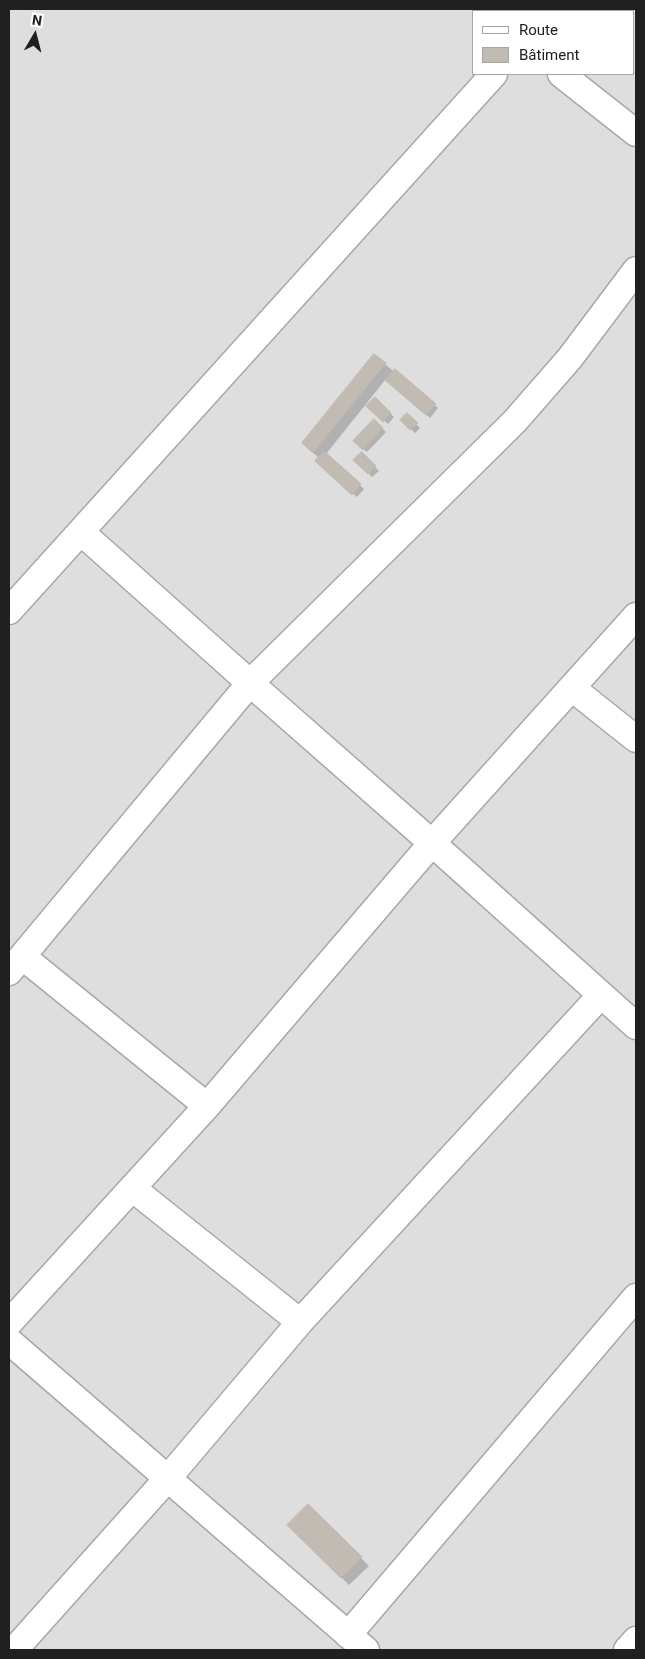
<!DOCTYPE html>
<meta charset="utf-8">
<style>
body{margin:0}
#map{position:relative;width:645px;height:1659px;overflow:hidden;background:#f0eee8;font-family:Roboto,sans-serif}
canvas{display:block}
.frame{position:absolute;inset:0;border:10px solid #202020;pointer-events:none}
.legend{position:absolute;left:472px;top:10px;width:162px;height:65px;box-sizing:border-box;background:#fff;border:1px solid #a6a6a6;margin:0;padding:6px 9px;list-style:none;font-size:15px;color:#202020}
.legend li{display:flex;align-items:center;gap:10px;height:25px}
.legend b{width:25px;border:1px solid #a6a6a6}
.north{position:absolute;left:10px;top:10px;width:50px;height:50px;-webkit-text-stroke:4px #fff;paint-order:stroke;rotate:8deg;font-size:14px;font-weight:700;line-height:20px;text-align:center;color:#202020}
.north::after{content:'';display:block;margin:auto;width:18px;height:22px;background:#202020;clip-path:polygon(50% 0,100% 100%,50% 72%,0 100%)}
</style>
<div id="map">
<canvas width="645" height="1659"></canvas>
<div class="frame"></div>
<ul class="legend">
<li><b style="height:6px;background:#fff"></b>Route</li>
<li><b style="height:14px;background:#c1bbb4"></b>Bâtiment</li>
</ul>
<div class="north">N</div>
</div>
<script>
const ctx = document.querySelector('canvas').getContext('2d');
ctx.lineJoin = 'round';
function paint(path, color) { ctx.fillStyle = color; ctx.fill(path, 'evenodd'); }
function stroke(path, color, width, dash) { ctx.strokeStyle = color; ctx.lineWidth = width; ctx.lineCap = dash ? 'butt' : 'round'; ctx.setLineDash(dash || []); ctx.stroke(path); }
paint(new Path2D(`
 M9 9H636V1650H9ZM474 11H634V74H474Z`), '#dedede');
paint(new Path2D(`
 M385 364 438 408 430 418 386 379 326 454 364 489 357 497 317 461 319 458 311 451Z
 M375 399 394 417 388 424 368 406Z
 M407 415 420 428 415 433 402 420Z
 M374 421 386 432 367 452 355 441Z
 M362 454 379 471 372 477 355 460Z
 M308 1505 369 1566 349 1585 288 1525Z`), '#0003');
const building = new Path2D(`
 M374 354 386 363 313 453 302 443Z
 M395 369 436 404 426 415 385 380Z
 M375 397 391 413 383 422 366 406Z
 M407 413 418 423 410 430 400 420Z
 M374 419 383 428 363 450 353 441Z
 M324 451 361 484 352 495 315 461Z
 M362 452 376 466 368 474 353 460Z
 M308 1504 362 1557 341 1578 287 1525Z`);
paint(building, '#c1bbb4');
stroke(building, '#c1b7ab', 1);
const minor = new Path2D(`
 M548 11 550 9
 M561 74 636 133
 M81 532 250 683 432 843 636 1026
 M9 611 494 74
 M572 688 636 739
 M23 957 207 1106
 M9 972 250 683 515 421 570 358 636 270
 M132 1188 300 1322
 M9 1323 207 1106 432 843 636 616
 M9 1341 366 1650
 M348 1635 636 1297
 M16 1648 168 1478 300 1322 601 995
 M627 1650 636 1640`);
stroke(minor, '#a7a7a7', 29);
stroke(minor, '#fff', 26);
</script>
